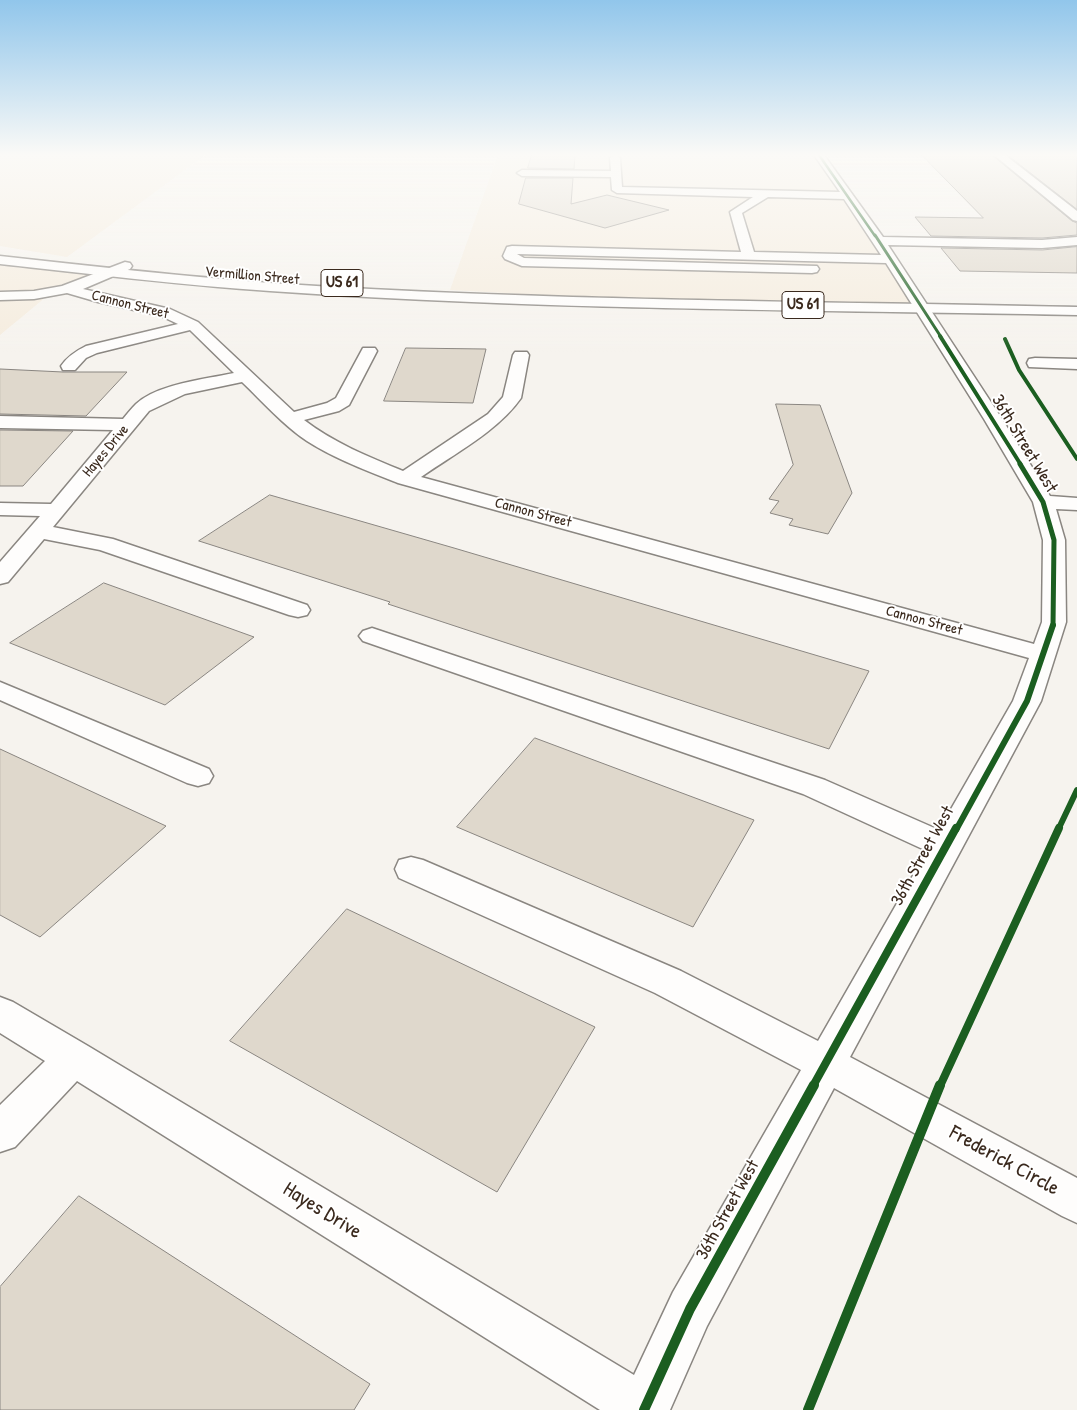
<!DOCTYPE html>
<style>
body{margin:0}
canvas{display:block;background:#f6f3ee}
</style>
<canvas width="1077" height="1410"></canvas>
<script>
const ctx = document.querySelector('canvas').getContext('2d');
ctx.lineJoin = 'round';
function paint(path, color) { ctx.fillStyle = color; ctx.fill(path, 'evenodd'); }
function stroke(path, color, width, dash) { ctx.strokeStyle = color; ctx.lineWidth = width; ctx.lineCap = dash ? 'butt' : 'round'; ctx.setLineDash(dash || []); ctx.stroke(path); }
function label(font, color, halo, rows, align = 'center') {
  ctx.font = font + ' "Patrick Hand",sans-serif'; ctx.lineWidth = 4; ctx.setLineDash([]); ctx.textBaseline = 'middle'; ctx.strokeStyle = halo; ctx.fillStyle = color; for (const [text, x, y, turn = 0] of rows) {
    ctx.save(); ctx.translate(x, y); ctx.rotate((+turn || 0) * Math.PI / 180); ctx.textAlign = isNaN(turn) ? turn : align; if (halo) ctx.strokeText(text, 0, 0); ctx.fillText(text, 0, 0); ctx.restore();
  }
}
paint(new Path2D(`
 M0 155H205L67 257 0 246Z
 M498 155H819L920 308 686 303 450 290Z
 M0 260 108 274 52 292 0 335Z`), '#f5ecde');
const building = new Path2D(`
 M532 155H575L574 169 528 168Z
 M922 155H992L1072 221 1077 223V235L1042 238 931 236 915 217 983 218Z
 M1008 155H1077V209Z
 M526 178H573L571 204 607 195 669 210 605 228 519 204Z
 M1077 247V273L960 271 941 248 1042 250Z
 M406 348 486 349 473 403 384 401Z
 M0 369 63 372H127L86 416 0 414Z
 M776 404 820 405 852 493 828 534 789 525 793 519 770 513 779 501 769 499 793 465Z
 M0 430 73 431 23 486H0Z
 M270 495 454 548 869 671 829 749 388 604 390 602 199 541Z
 M104 583 254 637 165 705 10 643Z
 M535 738 754 820 693 927 457 827Z
 M0 749 166 826 40 937 0 915Z
 M347 909 595 1027 497 1192 230 1041Z
 M79 1196 370 1384 354 1410H0V1287Z`);
paint(building, '#dfd8cc');
stroke(building, '#8a8681', 1);
const minor = new Path2D(`
 M615 155 620 158 622 187 840 192 814 155H824L883 237 1042 240 1077 237V245L1042 248 888 245 1002 419 1050 496 1077 498V510L1056 509 1065 540 1066 622 1041 701 850 1057 1077 1178V1223L1062 1216 834 1088 707 1326 670 1410H600L77 1081 15 1147 0 1152V1105L45 1061 0 1033V997L13 1002 88 1046 634 1375 673 1292 801 1070 655 993 399 878 395 869 399 860 411 857 423 860 681 971 818 1041 927 851 803 794 363 641 359 636 363 631 372 628 381 631 825 780 939 830 1013 701 1029 658 398 483C368 471 335 459 307 441 283 425 263 402 242 382L185 394 149 411 53 527 113 539 307 605 310 610 307 615 298 617 289 615 100 550 44 539 8 582 0 584V562L40 516 0 515V503L51 504 113 430 0 428V416L123 419C127 414 131 409 136 404 157 384 206 379 234 373L190 330 97 353 86 358 75 370H63L61 366C68 356 76 351 86 346L178 324 161 316 98 302 67 293 34 299 0 300V292L34 291 62 286 125 262 130 263 132 266 130 269 83 289 170 309 198 322 294 412 327 403 336 398 363 348H375L377 351 349 405 339 411 304 420C334 443 369 457 403 471L488 414 503 397 513 355 515 352H527L529 355 521 398C498 431 454 454 421 477L1034 644 1042 622 1043 540 1033 502 984 419 886 263 517 254 524 258 817 266 819 269 817 272 812 273 522 266 505 259 503 256 507 247 512 246 741 252 730 212 753 197 617 193 612 190 611 177 522 176 517 173 522 170 611 171 610 158ZM768 197 844 199 881 255 754 252 742 213Z
 M994 155H1005L1077 211V221L1073 220Z
 M1035 358 1077 359V369L1029 367 1027 363 1029 359Z
 M0 682 209 769 213 776 209 783 198 786 187 783 0 700Z`);
const highway = new Path2D(`
 M0 256C90 266 180 276 270 283 538 301 808 301 1077 307V315C808 310 538 310 270 291 180 285 90 274 0 264Z`);
stroke(minor, '#8a8681', 3);
stroke(highway, '#8a8681', 3);
paint(minor, '#fefdfc');
paint(highway, '#fefdfc');
stroke(new Path2D(`
 M819 155 875 236`), '#1b5e20', 2.5);
stroke(new Path2D(`
 M875 235 941 337`), '#1b5e20', 3);
stroke(new Path2D(`
 M940 336 1021 465
 M1005 339 1019 370 1077 459`), '#1b5e20', 4);
stroke(new Path2D(`
 M1020 464 1043 502 1054 540 1053 626`), '#1b5e20', 5);
stroke(new Path2D(`
 M956 830 1027 701 1053 625
 M1058 830 1077 790`), '#1b5e20', 6);
stroke(new Path2D(`
 M813 1086 956 828
 M940 1086 1059 828`), '#1b5e20', 8);
stroke(new Path2D(`
 M644 1410 690 1309 814 1085
 M808 1410 940 1085`), '#1b5e20', 10);
const sky = ctx.createLinearGradient(0, 0, 0, 352);
sky.addColorStop(0, '#91c6eb');
sky.addColorStop(0.44, '#fbfaf7');
sky.addColorStop(1, '#fbfaf700');
ctx.fillStyle = sky;
ctx.fillRect(0, 0, 1077, 352);
label('15px', '#3b2a1e', '#fff', [
 ["Vermillion Street",252,276,5],
 ["Cannon Street",130,305,14],
 ["Hayes Drive",106,451,-50],
 ["Cannon Street",533,513,15],
 ["Cannon Street",924,621,15]
]);
for (const [x, y, w] of [
 [342,283,42],
 [803,305,42]
]) { const box = new Path2D(); box.roundRect(x - w / 2, y - 13.5, w, 27, 4); ctx.fillStyle = '#fff'; ctx.fill(box); stroke(box, '#3b2a1e', 1); }
label('bold 16px', '#3b2a1e', null, [
 ["US 61",342,283],
 ["US 61",803,305]
]);
label('18px', '#3b2a1e', '#fff', [
 ["36th Street West",1024,444,59],
 ["36th Street West",923,856,-61],
 ["36th Street West",728,1210,-61]
]);
label('21px', '#3b2a1e', '#fff', [
 ["Frederick Circle",1004,1161,29],
 ["Hayes Drive",322,1211,32]
]);
</script>
